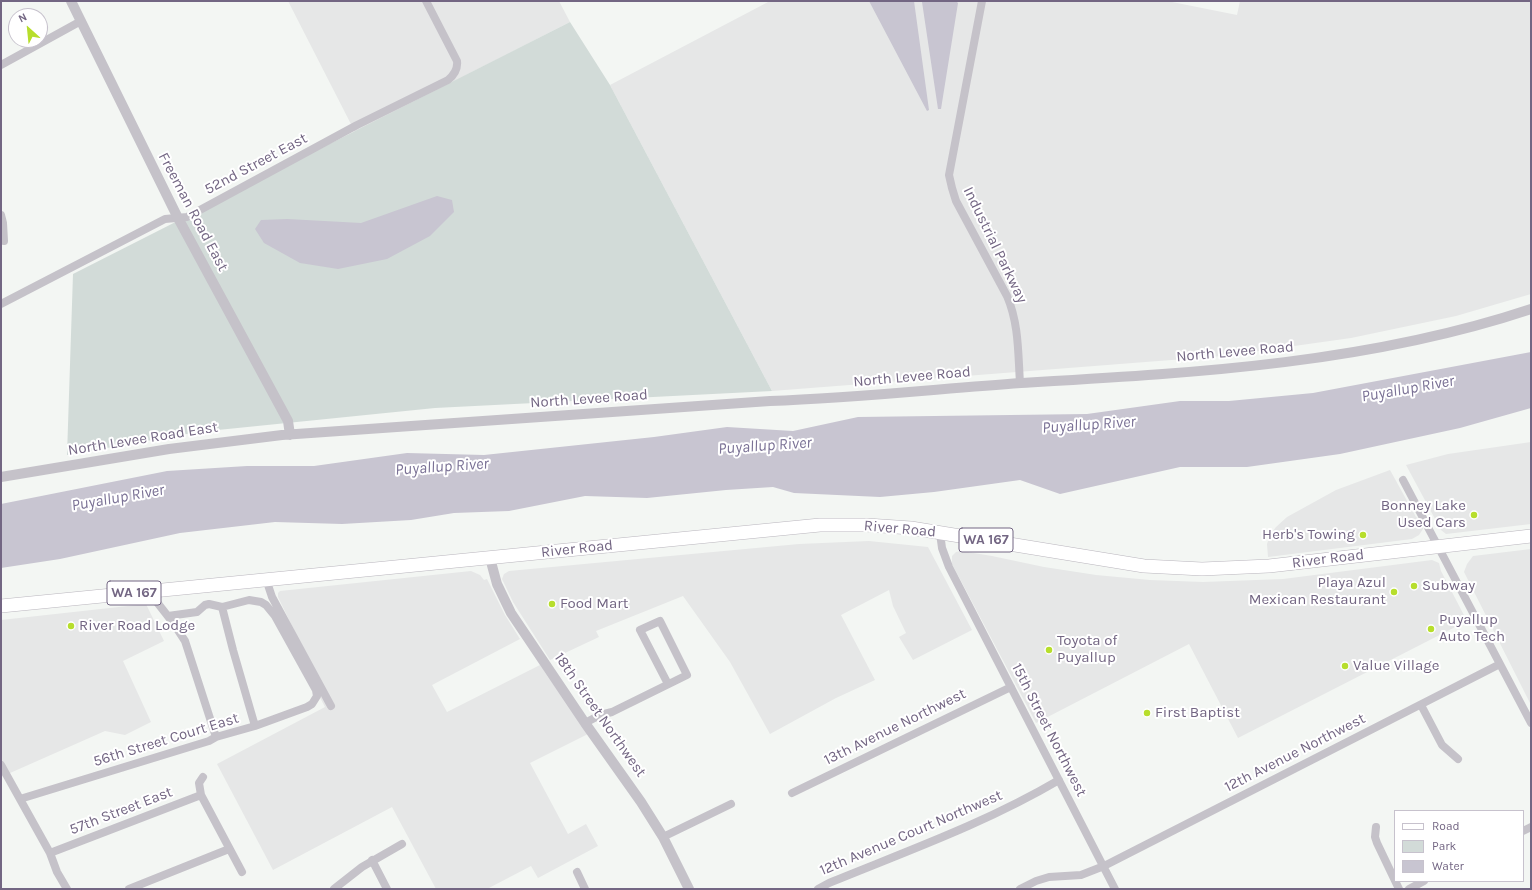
<!DOCTYPE html>
<style>
body{margin:0}
#map{position:relative;width:1532px;height:890px;overflow:hidden;background:#f3f6f3;font-family:Karla,sans-serif}
canvas{display:block}
.frame{position:absolute;inset:0;border:2px solid #736683;pointer-events:none}
.legend{position:absolute;left:1394px;top:810px;width:130px;height:72px;box-sizing:border-box;background:#fff;border:1px solid #c7c2cd;margin:0;padding:5px 7px;list-style:none;font-size:12px;color:#736683}
.legend li{display:flex;align-items:center;gap:8px;height:20px}
.legend b{width:20px;border:1px solid #c7c2cd}
.north{position:absolute;left:8px;top:8px;width:40px;height:40px;box-sizing:border-box;background:#fff;border:1px solid #c7c2cd;border-radius:50%;rotate:333deg;font-size:11px;font-weight:700;line-height:16px;text-align:center;color:#736683}
.north::after{content:'';display:block;margin:auto;width:14px;height:18px;background:#b7de2c;clip-path:polygon(50% 0,100% 100%,50% 72%,0 100%)}
</style>
<div id="map">
<canvas width="1532" height="890"></canvas>
<div class="frame"></div>
<ul class="legend">
<li><b style="height:5px;background:#fff"></b>Road</li>
<li><b style="height:11px;background:#d2dbd8"></b>Park</li>
<li><b style="height:11px;background:#c8c5d1"></b>Water</li>
</ul>
<div class="north">N</div>
</div>
<script>
const ctx = document.querySelector('canvas').getContext('2d');
ctx.lineJoin = 'round';
function paint(path, color) { ctx.fillStyle = color; ctx.fill(path, 'evenodd'); }
function stroke(path, color, width, dash) { ctx.strokeStyle = color; ctx.lineWidth = width; ctx.lineCap = dash ? 'butt' : 'round'; ctx.setLineDash(dash || []); ctx.stroke(path); }
function label(font, color, halo, rows, align = 'center') {
  ctx.font = font + ' Karla,sans-serif'; ctx.lineWidth = 4; ctx.setLineDash([]); ctx.textBaseline = 'middle'; ctx.strokeStyle = halo; ctx.fillStyle = color; for (const [text, x, y, turn = 0] of rows) {
    ctx.save(); ctx.translate(x, y); ctx.rotate((+turn || 0) * Math.PI / 180); ctx.textAlign = isNaN(turn) ? turn : align; if (halo) ctx.strokeText(text, 0, 0); ctx.fillText(text, 0, 0); ctx.restore();
  }
}
paint(new Path2D(`
 M288 1H559L570 22 355 132Z
 M770 1H1167L1237 15 1240 1H1531V294L1456 316 1351 338 1223 356 772 391 610 85Z
 M1531 442V524L1446 534 1441 530 1406 465 1448 454Z
 M1390 470 1416 517 1423 522V529L1419 535 1412 539 1268 557 1267 544 1270 535 1276 527 1287 517 1336 490Z
 M869 541 928 547 972 630 913 660 899 637 906 633 893 606 889 590 841 615 875 680 836 698 770 734 730 662 683 596 596 631 599 637 550 660 513 602 502 579 504 574 509 571 799 544Z
 M1531 549V705L1464 572 1467 564 1473 556Z
 M961 551 992 556 1044 567 1096 575 1150 580 1203 582 1283 579 1432 560 1439 563 1441 571 1467 621 1238 738 1189 644 1036 723 952 564V556L956 552Z
 M471 571 480 575 484 580 487 579 505 615 520 639 432 685 447 712 540 665 588 734 530 763 568 834 586 824 598 846 538 878 531 866 487 889H436L392 807 273 870 217 764 325 707 301 662 309 661 278 597V593L280 591Z
 M146 604 164 641 123 661 151 722 125 735 105 731 1 777V620Z`), '#e6e7e7');
paint(new Path2D(`
 M570 22 610 85 772 391 435 408 198 432 67 455 73 274Z`), '#d2dbd8');
paint(new Path2D(`
 M869 1H914L929 110 927 111Z
 M923 1H956L958 3 941 109H938L922 2Z
 M437 196 452 200 454 212 430 236 387 259 338 269 300 263 264 243 255 229 261 220 287 219 361 223Z
 M1531 352V408L1460 428 1340 454 1247 467H1180L1060 494 1020 480 934 492 880 497 794 493 773 487 726 490 647 498 585 496 509 511 454 513 411 520 342 524 275 522 180 533 60 559 1 568V504L167 471 247 466H314L407 453 484 455 654 437 727 427 793 431 858 417 1087 414 1180 401H1229L1313 393Z`), '#c8c5d1');
const primary = new Path2D(`
 M1 606 820 525H867L911 528 1144 566 1202 569 1269 566 1531 536`);
stroke(primary, '#b9b5bd', 14);
stroke(new Path2D(`
 M982 1 949 175 952 188 956 201 1007 296C1019 324 1018 353 1020 383
 M1 65 81 21
 M1 215 3 223 4 241
 M1 304 165 219 187 217 357 125 448 80C454 75 458 69 457 61L426 1
 M1403 480 1531 723
 M940 533 942 548 949 567 1115 889
 M266 579 272 597 331 706
 M149 592 174 624 185 641 216 737
 M222 607 233 650 255 726
 M1421 705 1442 745 1458 759
 M585 723 600 715 612 712 687 675 660 621 640 630 668 684
 M1 765 50 853 57 872 67 889
 M203 777 199 783 201 795 242 872
 M792 793 1011 687
 M20 799 209 741 216 737 255 726 307 707 312 704 317 696 316 690 275 616 266 605 261 602 249 600 222 607 209 604 205 605 197 612 168 616
 M1376 827 1375 837 1377 843 1399 889
 M1523 831 1531 827
 M663 837 731 804
 M50 853 201 795
 M372 860 387 889
 M577 872 585 889
 M129 889 229 849
 M334 889 362 867 402 844
 M818 889 829 883C907 851 986 823 1059 780
 M1020 889 1036 881 1049 877 1081 875 1104 866 1500 664
 M1409 889 1424 881`), '#c5c2c9', 8);
stroke(new Path2D(`
 M71 1 178 218 288 421 290 435
 M1 477 169 449 282 435 770 401C854 398 937 389 1021 383 1192 373 1366 364 1531 309
 M490 558 497 584 511 613 585 723 641 802 663 837 689 889`), '#c5c2c9', 10);
stroke(primary, '#fff', 13);
for (const [x, y, r, color] of [
 [1474,515,4,"#b7de2c"],
 [1363,535,4,"#b7de2c"],
 [1414,586,4,"#b7de2c"],
 [1394,592,4,"#b7de2c"],
 [552,604,4,"#b7de2c"],
 [71,626,4,"#b7de2c"],
 [1431,629,4,"#b7de2c"],
 [1049,650,4,"#b7de2c"],
 [1345,666,4,"#b7de2c"],
 [1147,713,4,"#b7de2c"]
]) { const dot = new Path2D(); dot.arc(x, y, r, 0, 2 * Math.PI); ctx.fillStyle = color; ctx.fill(dot); stroke(dot, '#fff', 1.5); }
for (const [x, y, w] of [
 [986,540,54],
 [134,593,54]
]) { const box = new Path2D(); box.roundRect(x - w / 2, y - 12, w, 24, 3); ctx.fillStyle = '#fff'; ctx.fill(box); stroke(box, '#736683', 1); }
label('bold 14px', '#736683', null, [
 ["WA 167",986,540],
 ["WA 167",134,593]
]);
label('15px', '#736683', '#fff', [
 ["52nd Street East",256,164,-28],
 ["Freeman Road East",193,212,62],
 ["Industrial Parkway",995,245,64],
 ["North Levee Road",1235,352,-5],
 ["North Levee Road",912,377,-5],
 ["North Levee Road",589,399,-4],
 ["North Levee Road East",143,439,-9],
 ["River Road",900,529,5],
 ["River Road",577,549,-6],
 ["River Road",1328,559,-7],
 ["18th Street Northwest",600,715,55],
 ["13th Avenue Northwest",895,727,-26],
 ["15th Street Northwest",1049,730,63],
 ["56th Street Court East",166,740,-17],
 ["12th Avenue Northwest",1295,753,-27],
 ["57th Street East",121,811,-21],
 ["12th Avenue Court Northwest",911,833,-23]
]);
label('15px', '#736683', '#fff', [
 ["Bonney Lake",1466,506,"right"],
 ["Used Cars",1466,523,"right"],
 ["Herb's Towing",1355,535,"right"],
 ["Playa Azul",1386,583,"right"],
 ["Mexican Restaurant",1386,600,"right"],
 ["Subway",1422,586],
 ["Food Mart",560,604],
 ["Puyallup",1439,620],
 ["Auto Tech",1439,637],
 ["River Road Lodge",79,626],
 ["Toyota of",1057,641],
 ["Puyallup",1057,658],
 ["Value Village",1353,666],
 ["First Baptist",1155,713]
], 'left');
label('italic 16px', '#7a7195', '#fff', [
 ["Puyallup River",1408,389,-10],
 ["Puyallup River",1089,425,-4],
 ["Puyallup River",765,446,-4],
 ["Puyallup River",442,467,-4],
 ["Puyallup River",118,498,-10]
]);
</script>
